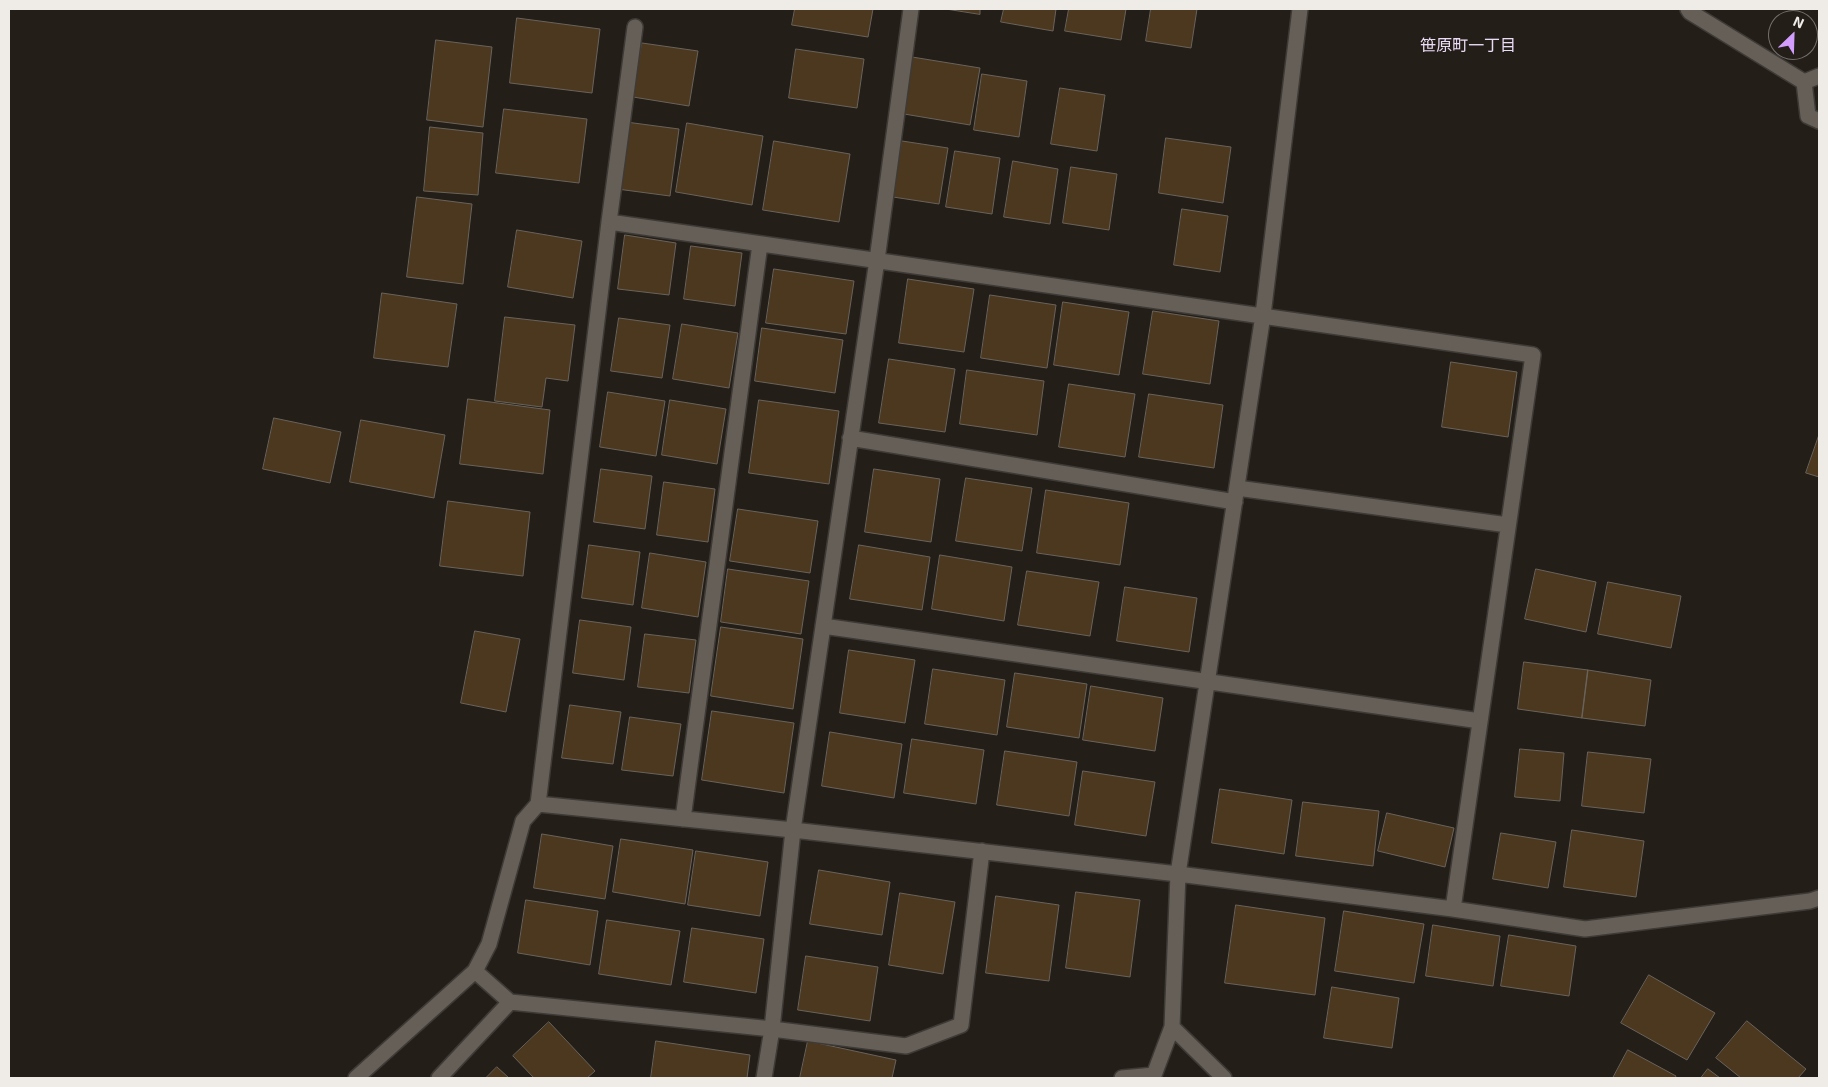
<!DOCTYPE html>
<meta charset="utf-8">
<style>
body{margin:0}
#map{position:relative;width:1828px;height:1087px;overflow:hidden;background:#231e18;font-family:"Exo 2",sans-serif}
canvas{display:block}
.frame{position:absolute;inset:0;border:10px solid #efece8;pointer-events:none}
.north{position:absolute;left:1768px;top:10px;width:50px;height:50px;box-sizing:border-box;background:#231e18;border:1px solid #75706b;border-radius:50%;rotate:24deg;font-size:14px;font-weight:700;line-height:20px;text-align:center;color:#efece8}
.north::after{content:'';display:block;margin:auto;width:18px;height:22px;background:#d29dfd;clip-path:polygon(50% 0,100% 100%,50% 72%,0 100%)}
</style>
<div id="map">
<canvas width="1828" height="1087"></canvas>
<div class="frame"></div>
<div class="north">N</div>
</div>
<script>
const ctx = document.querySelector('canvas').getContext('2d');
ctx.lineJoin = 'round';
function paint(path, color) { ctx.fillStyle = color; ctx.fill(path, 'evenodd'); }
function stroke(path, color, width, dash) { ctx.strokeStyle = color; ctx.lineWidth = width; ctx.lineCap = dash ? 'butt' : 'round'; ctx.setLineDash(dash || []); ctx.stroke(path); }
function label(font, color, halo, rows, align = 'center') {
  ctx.font = font + ' "Exo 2","Noto Sans JP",sans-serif'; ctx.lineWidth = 4; ctx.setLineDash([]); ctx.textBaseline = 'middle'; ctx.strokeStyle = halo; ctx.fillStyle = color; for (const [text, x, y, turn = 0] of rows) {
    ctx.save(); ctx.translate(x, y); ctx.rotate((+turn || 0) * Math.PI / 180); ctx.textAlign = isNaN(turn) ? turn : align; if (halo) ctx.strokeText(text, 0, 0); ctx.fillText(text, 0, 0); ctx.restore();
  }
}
const building = new Path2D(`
 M795 9H873L868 37 792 25Z
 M946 9H980V14Z
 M1004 9H1056L1053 31 1001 22Z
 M1069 9H1126L1121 40 1065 31Z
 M1151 9H1197L1191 48 1146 41Z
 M517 18 600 29 592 93 510 83Z
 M436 40 492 47 483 127 427 120Z
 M642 43 698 51 689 106 633 97Z
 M796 49 864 59 857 108 789 98Z
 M912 57 980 68 970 125 904 114Z
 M982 74 1027 81 1019 137 974 130Z
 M1060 88 1105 95 1097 151 1051 144Z
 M504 109 587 119 579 183 496 173Z
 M626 122 679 129 670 196 617 189Z
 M687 123 763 136 752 205 676 192Z
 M430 127 483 133 478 195 424 191Z
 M1166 138 1231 147 1223 203 1159 193Z
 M774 141 850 154 839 222 763 210Z
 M902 141 948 148 939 204 893 197Z
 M955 151 1000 158 992 214 946 207Z
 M1013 161 1058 169 1050 224 1004 217Z
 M1071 167 1117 174 1109 230 1063 223Z
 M417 197 472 204 463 284 407 277Z
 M1182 209 1228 216 1220 272 1174 265Z
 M517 230 582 241 573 298 508 287Z
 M625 235 676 243 669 295 618 289Z
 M691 246 742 253 735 306 684 299Z
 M774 269 854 281 846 334 766 323Z
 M908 279 974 289 964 352 899 343Z
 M382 293 457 304 448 367 374 358Z
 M990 295 1056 305 1047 368 981 358Z
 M1063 302 1129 312 1119 375 1054 365Z
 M1153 311 1219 321 1210 384 1143 374Z
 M505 317 575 325 568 381 546 378 542 407 495 401Z
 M619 318 670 325 662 378 611 371Z
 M682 324 738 333 729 388 673 379Z
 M762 328 843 340 835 393 755 381Z
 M889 359 955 369 945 432 879 423Z
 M1451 362 1517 372 1508 437 1442 427Z
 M967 370 1044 381 1037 435 960 424Z
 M1069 384 1135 394 1125 457 1059 447Z
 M608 392 665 401 656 456 600 447Z
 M1149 394 1223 405 1214 468 1139 457Z
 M468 399 550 410 543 474 460 464Z
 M670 400 726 409 717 464 662 455Z
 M759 400 839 411 829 484 749 473Z
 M274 418 341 432 330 483 263 469Z
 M361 420 445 435 434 498 350 482Z
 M1819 435V477L1806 473Z
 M601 469 652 476 645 529 594 522Z
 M874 469 940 479 931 542 865 532Z
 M966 478 1032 488 1022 551 956 541Z
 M664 482 715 489 708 542 657 535Z
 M1046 490 1129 503 1120 565 1037 553Z
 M448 501 530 512 523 576 440 566Z
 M738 509 818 521 810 573 730 561Z
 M589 545 640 552 633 605 582 598Z
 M859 545 930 557 922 610 850 599Z
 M650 553 706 562 698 617 642 608Z
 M940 555 1012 567 1004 621 932 609Z
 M728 569 809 581 801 634 721 622Z
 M1536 569 1596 582 1586 632 1525 619Z
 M1027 571 1099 582 1090 636 1018 625Z
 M1608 582 1681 596 1671 648 1598 634Z
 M1125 587 1197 598 1189 652 1117 641Z
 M580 620 631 627 624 680 573 673Z
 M721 627 803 639 793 709 711 696Z
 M475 631 520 639 506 712 461 703Z
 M645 634 696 640 689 693 638 687Z
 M849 650 915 660 905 723 840 713Z
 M1524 662 1588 670 1582 718 1518 709Z
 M933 669 1005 680 997 735 925 724Z
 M1588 670 1651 680 1645 726 1582 718Z
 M1015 673 1087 684 1079 738 1007 727Z
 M1091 686 1163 698 1155 751 1083 740Z
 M570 705 621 712 613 764 562 758Z
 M712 711 794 723 784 793 702 780Z
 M630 717 681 724 673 776 622 770Z
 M830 732 902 744 894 798 822 786Z
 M912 739 984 750 976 804 904 793Z
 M1520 749 1564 753 1560 801 1515 797Z
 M1005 751 1077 762 1069 816 997 805Z
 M1588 752 1651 759 1644 813 1582 806Z
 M1083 771 1155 782 1146 836 1075 825Z
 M1220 789 1292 800 1284 854 1212 843Z
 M1303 802 1379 811 1373 866 1296 856Z
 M1387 813 1454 828 1445 867 1378 851Z
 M1572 830 1644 841 1636 897 1564 887Z
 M1501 833 1556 842 1548 888 1493 879Z
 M542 834 613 846 605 899 534 888Z
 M621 839 693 850 685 904 613 892Z
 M696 851 768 862 760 916 688 905Z
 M819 870 890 882 882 935 810 924Z
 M1076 892 1140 900 1130 977 1066 968Z
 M900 893 955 902 943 974 889 965Z
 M996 896 1059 905 1049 981 986 973Z
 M526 900 598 911 590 965 518 953Z
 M1236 905 1325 918 1315 995 1225 983Z
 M1344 911 1424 924 1414 983 1335 971Z
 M607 920 680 931 671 985 599 974Z
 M1433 925 1500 936 1493 986 1426 976Z
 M692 928 764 939 756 993 684 982Z
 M1509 935 1576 946 1569 996 1501 986Z
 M806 956 878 967 870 1021 798 1010Z
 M1649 975 1715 1013 1687 1060 1621 1023Z
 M1332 987 1399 998 1392 1048 1324 1038Z
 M1747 1021 1806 1069 1798 1078H1741L1716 1058Z
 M549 1022 595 1071 587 1078H534L513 1056Z
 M656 1041 750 1055 747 1078H651Z
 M808 1041 896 1060 892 1078H800Z
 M1628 1050 1676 1076 1675 1078H1613Z
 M497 1067 509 1078H486Z
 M1708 1069 1720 1078H1701Z`);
paint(building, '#4c381e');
stroke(building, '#69635c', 1);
const street = new Path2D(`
 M1688 9 1690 12 1804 82 1808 116 1819 121
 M1804 82 1819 76
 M609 222 1533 355 1453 909
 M850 438 1235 502
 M1237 488 1508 525
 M823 626 1480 721
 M538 804 793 830 1178 874 1453 909 1585 929 1810 901 1819 898
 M683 819 760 244
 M475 971 510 1002 772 1029 906 1046 961 1025 982 851
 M356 1078 475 971 489 944 523 821 538 804 609 222 635 27
 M439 1078 510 1002
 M764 1078 772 1029 793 830 877 260 911 9
 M1122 1078 1154 1075 1172 1027
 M1224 1078 1172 1027 1178 874 1263 315 1300 9`);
stroke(street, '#3e3a36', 18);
stroke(street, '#665f58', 15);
label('16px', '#eadbf7', '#231e18', [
 ["笹原町一丁目",1468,46]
]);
</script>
